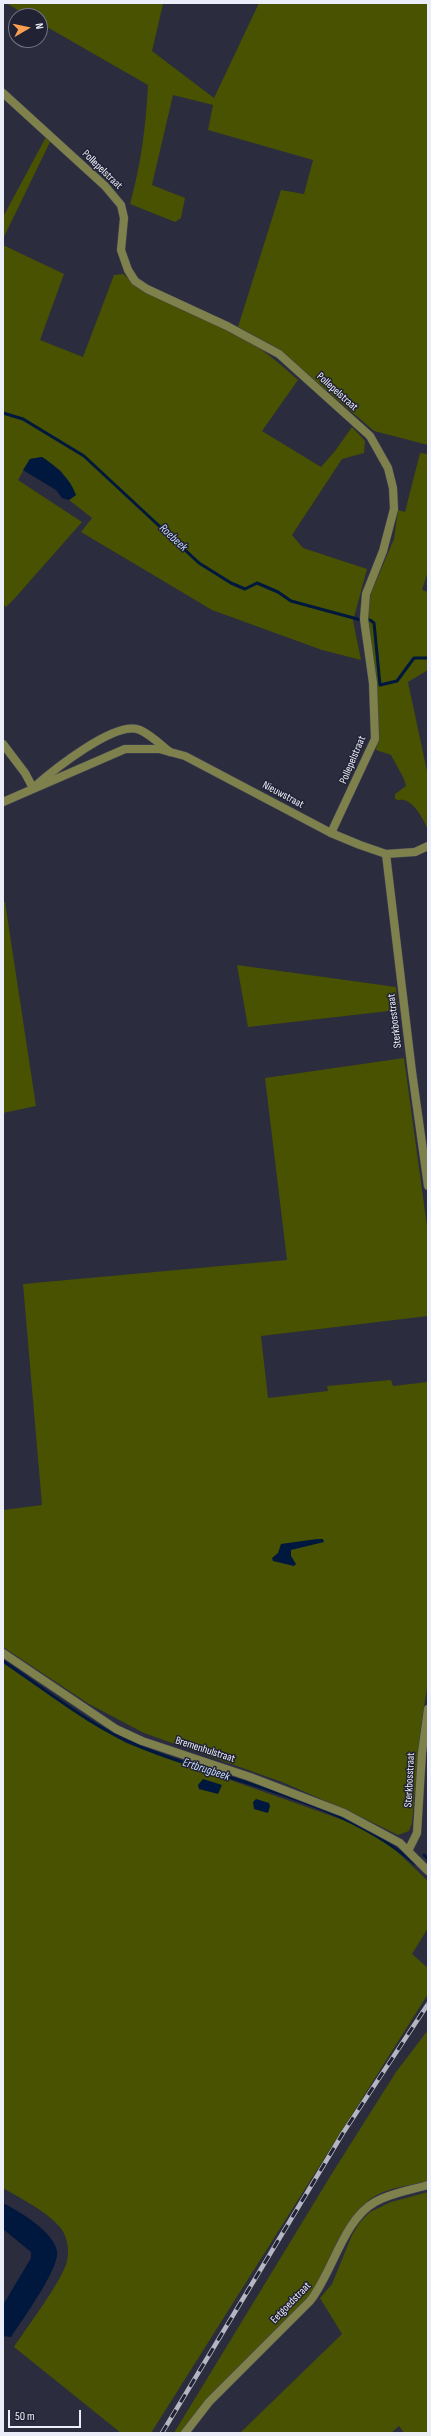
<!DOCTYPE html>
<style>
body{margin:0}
#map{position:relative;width:431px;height:2436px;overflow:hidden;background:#2b2c3d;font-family:"Sofia Sans Condensed",sans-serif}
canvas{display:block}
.frame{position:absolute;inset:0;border:4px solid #ebedf8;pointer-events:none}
.north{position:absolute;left:8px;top:8px;width:40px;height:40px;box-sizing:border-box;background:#212233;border:1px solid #727382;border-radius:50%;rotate:81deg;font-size:11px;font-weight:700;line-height:16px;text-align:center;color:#ebedf8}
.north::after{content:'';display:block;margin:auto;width:14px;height:18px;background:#fa9f4f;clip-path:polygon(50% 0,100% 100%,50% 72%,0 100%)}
.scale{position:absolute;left:8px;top:2410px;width:73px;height:18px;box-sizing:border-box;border:2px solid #ebedf8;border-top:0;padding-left:5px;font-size:12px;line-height:14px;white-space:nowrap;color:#ebedf8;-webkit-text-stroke:3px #212233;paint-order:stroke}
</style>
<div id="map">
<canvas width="431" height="2436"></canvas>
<div class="frame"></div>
<div class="north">N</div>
<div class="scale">50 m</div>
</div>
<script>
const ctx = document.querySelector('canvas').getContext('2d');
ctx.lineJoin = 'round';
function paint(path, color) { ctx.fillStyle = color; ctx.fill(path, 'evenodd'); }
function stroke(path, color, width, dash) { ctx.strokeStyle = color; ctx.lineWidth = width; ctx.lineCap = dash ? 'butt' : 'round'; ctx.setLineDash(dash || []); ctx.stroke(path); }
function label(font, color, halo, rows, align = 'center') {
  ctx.font = font + ' "Sofia Sans Condensed",sans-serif'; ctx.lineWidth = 3; ctx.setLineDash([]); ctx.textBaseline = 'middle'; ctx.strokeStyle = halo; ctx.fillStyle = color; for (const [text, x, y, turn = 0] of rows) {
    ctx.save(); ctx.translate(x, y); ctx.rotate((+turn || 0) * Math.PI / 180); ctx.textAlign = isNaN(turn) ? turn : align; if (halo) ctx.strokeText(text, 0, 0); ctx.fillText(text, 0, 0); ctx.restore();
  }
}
paint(new Path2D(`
 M6 3H161L163 4 152 51 214 98 259 3H428V445L374 431 277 348 238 327 281 190 304 194 313 160 208 130 213 105 173 95 152 185 185 198 181 218 175 222 130 204C141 164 146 126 148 85L40 23V16H28Z
 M46 137 50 142 3 239V217Z
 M3 245 64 274 40 340 83 357 114 275 123 274C156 302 198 315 236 335 260 346 279 363 298 380L262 431 321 467 335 451 352 427 365 441 364 453 342 459 292 535 303 548 367 569 353 621 361 660 322 650 212 610 81 532 92 518 69 500 76 495 61 471 42 457 30 459 18 480 82 522 15 598 6 607 3 604Z
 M420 453 428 454V571L422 590 428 592V670L408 682 428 776V830C424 820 415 803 404 800 400 799 399 801 395 799V794L406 786 404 779 391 755 376 750 379 721 368 614 371 593 394 539 398 510 405 512Z
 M3 902H5L36 1106 3 1113Z
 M237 965 396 987 398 1010 248 1027Z
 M404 1058 428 1234V1316L261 1336 268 1398 328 1391 327 1386 391 1380 393 1386 428 1382V1681L421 1727 412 1823 409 1831 398 1835 353 1813 282 1782 144 1733 89 1704 3 1647V1510L42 1505 23 1284 287 1260 265 1078Z
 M3 1663 71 1710 126 1743 360 1826 389 1844 428 1881V1928L412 1954 428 1968V1994L151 2433H121L14 2347C26 2328 63 2280 67 2261 70 2249 67 2235 59 2226 44 2210 22 2199 3 2188Z
 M428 2030V2181C409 2186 383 2188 368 2201 336 2228 330 2272 303 2303 264 2348 217 2385 180 2433H174L331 2175 396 2072Z
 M428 2192V2433H404L399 2426 391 2433H240L342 2334 320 2298 332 2284 352 2235 360 2222 370 2212 391 2202Z`), '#485200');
paint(new Path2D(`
 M42 457C57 467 70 478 76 495L69 500 62 498 56 490 23 470 30 459Z
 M317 1539H323L324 1542 291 1550V1556L296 1564 294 1566 273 1561 272 1558 278 1553 281 1544Z
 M203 1779 222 1785 218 1794 199 1789 198 1785Z
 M256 1799 269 1803 270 1806 268 1813 254 1809 253 1802Z
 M3 2203C20 2212 53 2231 57 2251 60 2268 21 2322 11 2337L3 2336V2305L31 2258V2252L3 2229Z`), '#00173e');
stroke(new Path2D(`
 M3 413 23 419 84 456 199 563 231 583 245 589 257 583 278 592 291 601 361 620
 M370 620 374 623 380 685 397 681 414 658H428
 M3 1661C48 1691 91 1727 141 1747 229 1783 343 1800 415 1864
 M424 1855 428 1859`), '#00173e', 3);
const minor = new Path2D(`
 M3 93 105 186 121 205 124 218 121 250 128 270 135 281 147 289 227 326 279 354 370 436 388 468 393 488 394 509 383 551 366 594 364 619 373 683 375 739 331 833
 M3 744 25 773 33 788C51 772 116 719 140 730 151 735 161 745 170 752
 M386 854 412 1072 428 1186
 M3 1653 116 1729 142 1741 250 1777 344 1813 400 1843 428 1871
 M409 1849 417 1833 422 1753 428 1709
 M185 2433 209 2402 310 2301C333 2272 343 2220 375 2202 391 2193 411 2190 428 2185`);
const tertiary = new Path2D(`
 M3 802 125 749H159L185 756 331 833 360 845 386 854 415 852 428 846`);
stroke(minor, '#464757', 9);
stroke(tertiary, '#464757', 9);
stroke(minor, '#7f814d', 8);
stroke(tertiary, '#7f814d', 8);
const rail = new Path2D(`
 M162 2433 343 2133 428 2004`);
stroke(rail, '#b4b6c2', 4.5);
stroke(rail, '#212233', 3, [9]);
label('11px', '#ebedf8', '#212233', [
 ["Pollepelstraat",102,170,44],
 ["Pollepelstraat",337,392,42],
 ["Pollepelstraat",353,760,-67],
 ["Nieuwstraat",283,795,28],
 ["Sterkbosstraat",395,1021,-97],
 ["Bremenhulstraat",205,1750,18],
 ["Sterkbosstraat",410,1780,-87],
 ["Eetgoedstraat",291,2303,-46]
]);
label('italic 12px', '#c4dbfc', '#212233', [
 ["Roebeek",173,538,43],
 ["Ertbrugbeek",206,1770,18]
]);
</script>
